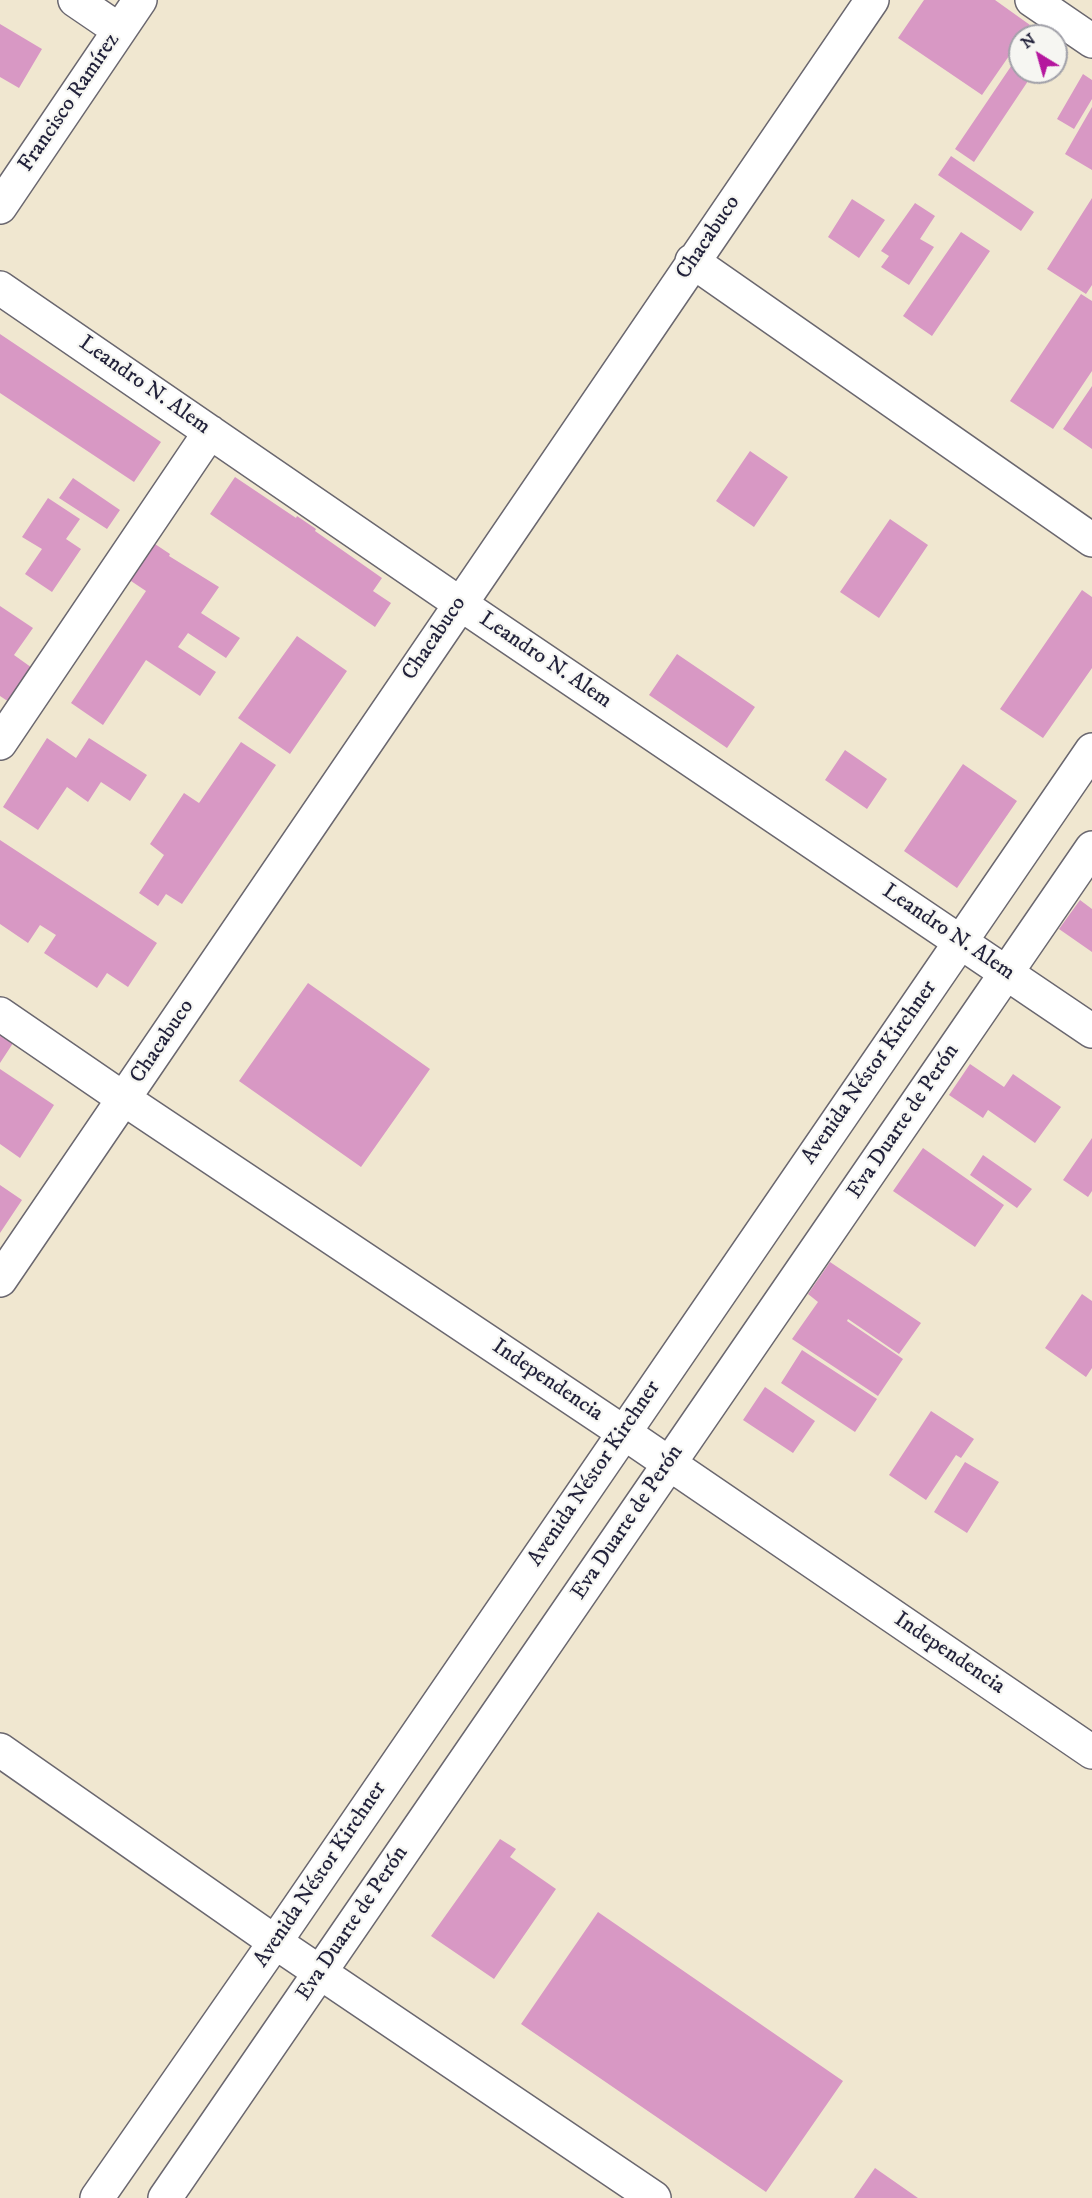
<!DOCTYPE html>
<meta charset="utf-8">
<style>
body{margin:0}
#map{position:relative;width:1092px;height:2198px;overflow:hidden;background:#f0e7d0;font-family:"IM FELL DW Pica",serif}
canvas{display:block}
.north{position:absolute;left:1008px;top:24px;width:60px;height:60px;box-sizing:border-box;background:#f6f6f2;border:2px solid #a1a1a9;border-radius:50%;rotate:323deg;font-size:16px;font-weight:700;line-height:24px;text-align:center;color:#22223b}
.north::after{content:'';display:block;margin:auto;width:21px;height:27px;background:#b5179e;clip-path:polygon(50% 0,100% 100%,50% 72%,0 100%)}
</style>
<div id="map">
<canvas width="1092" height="2198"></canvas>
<div class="north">N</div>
</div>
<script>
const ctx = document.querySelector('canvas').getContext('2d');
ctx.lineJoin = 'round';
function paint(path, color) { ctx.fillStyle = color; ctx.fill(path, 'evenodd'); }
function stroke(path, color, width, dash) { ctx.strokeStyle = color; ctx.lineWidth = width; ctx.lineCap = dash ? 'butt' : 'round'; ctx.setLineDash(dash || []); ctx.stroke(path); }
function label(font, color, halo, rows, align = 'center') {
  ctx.font = font + ' "IM FELL DW Pica",serif'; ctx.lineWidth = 4.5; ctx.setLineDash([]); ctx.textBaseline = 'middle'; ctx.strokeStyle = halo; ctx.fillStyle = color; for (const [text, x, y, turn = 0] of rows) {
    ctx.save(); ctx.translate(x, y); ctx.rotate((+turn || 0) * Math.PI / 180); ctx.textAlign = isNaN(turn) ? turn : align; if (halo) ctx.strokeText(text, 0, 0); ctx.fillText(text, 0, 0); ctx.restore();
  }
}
paint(new Path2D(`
 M924 0H995L1030 25 1022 36H1020V40L982 95 898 38Z
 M0 24 42 49 19 88 0 77Z
 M1020 53V72H1034L974 162 955 149Z
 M1083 74 1092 80V99L1074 129 1057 119Z
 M1092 107V170L1065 154Z
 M951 156 1034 212 1021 231 938 175Z
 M1092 198V285L1086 294 1047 269Z
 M852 199 885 220 859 258 828 237Z
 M915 203 935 216 920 239 934 247 909 285 881 267 889 256 881 251Z
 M961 232 990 251 932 336 903 316Z
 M1081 294 1092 301V371L1053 429 1010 401Z
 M0 334 161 442 134 482 0 393Z
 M1092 386V449L1063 429Z
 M750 451 788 477 754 527 716 501Z
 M235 477 296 518 297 516 316 529 315 531 382 578 373 591 391 603 375 627 210 514Z
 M73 478 120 510 107 529 59 498Z
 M48 498 80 519 66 539 81 549 52 592 25 574 42 549 22 537Z
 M890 519 928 545 879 618 840 592Z
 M152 542 170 554 169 556 219 587 201 613 240 638 226 658 188 633 178 647 216 672 200 696 146 660 103 725 71 703 146 591 128 579Z
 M1082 590 1092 597V668L1043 738 1000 709Z
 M0 606 33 628 14 655 35 670 12 704 0 696Z
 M297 636 347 671 290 754 238 718Z
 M677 654 755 707 727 748 649 695Z
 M47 738 76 758 89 738 147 775 130 801 101 782 88 802 67 787 38 830 3 807Z
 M241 742 276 765 182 904 166 894 158 906 139 893 164 855 150 844 184 793 199 803Z
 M845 750 887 779 867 809 825 780Z
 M963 764 1017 801 957 888 904 851Z
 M0 840 157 943 128 987 107 973 97 988 44 953 56 935 40 925 28 943 0 924Z
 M1080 900 1092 909V952L1059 929Z
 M308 983 430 1069 361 1167 239 1081Z
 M0 1026 17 1037 0 1063Z
 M970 1064 1004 1087 1013 1074 1061 1107 1035 1143 988 1110 983 1118 949 1095Z
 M0 1069 54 1105 20 1158 0 1144Z
 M1092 1138V1191L1088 1197 1063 1180Z
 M923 1148 1004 1205 975 1247 893 1191Z
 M983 1155 1032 1189 1017 1208 970 1175Z
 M0 1185 22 1200 0 1233Z
 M830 1262 921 1323 899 1354 848 1319 847 1321 903 1359 878 1396 792 1339 818 1302 808 1294Z
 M1082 1294 1092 1301V1368L1086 1377 1045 1348Z
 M802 1350 877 1399 855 1432 781 1383Z
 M765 1387 815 1421 793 1453 743 1420Z
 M931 1411 974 1439 961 1458 956 1455 926 1500 889 1475Z
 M965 1462 999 1482 967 1533 934 1512Z
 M500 1839 516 1849 510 1857 556 1889 494 1979 431 1936Z
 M598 1912 843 2081 766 2192 521 2024Z
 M875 2168 918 2198H854Z`), '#d898c4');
const minor = new Path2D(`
 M75 0 119 30
 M1032 0 1092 41
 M0 207 140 0
 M692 261 1092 540
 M0 288 459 603 1092 1031
 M0 743 210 432
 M0 1014 124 1099 623 1432 1092 1752
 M0 1280 872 0
 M0 1750 275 1942 654 2198
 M97 2198 275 1942 1092 750
 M165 2198 1092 848`);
stroke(minor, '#6a676f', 36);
stroke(minor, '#fff', 33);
label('22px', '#22223b', '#f6f6f2', [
 ["Francisco Ramírez",70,103,-56],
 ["Chacabuco",709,238,-56],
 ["Leandro N. Alem",144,386,35],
 ["Chacabuco",435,639,-56],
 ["Leandro N. Alem",545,661,34],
 ["Leandro N. Alem",948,933,34],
 ["Chacabuco",163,1042,-56],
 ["Avenida Néstor Kirchner",870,1073,-55],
 ["Eva Duarte de Perón",904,1122,-56],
 ["Independencia",547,1381,34],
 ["Avenida Néstor Kirchner",595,1474,-56],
 ["Eva Duarte de Perón",628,1523,-56],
 ["Independencia",949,1654,34],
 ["Avenida Néstor Kirchner",321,1875,-56],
 ["Eva Duarte de Perón",353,1924,-56]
]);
</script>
